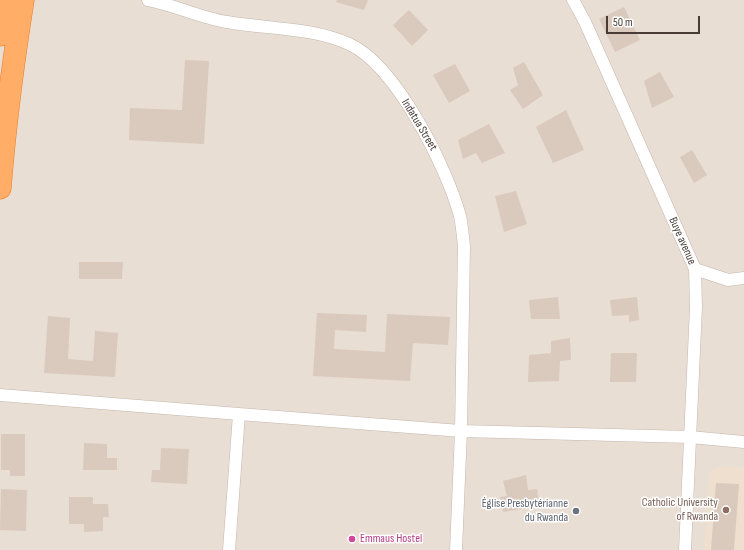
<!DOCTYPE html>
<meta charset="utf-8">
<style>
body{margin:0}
#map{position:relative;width:744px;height:550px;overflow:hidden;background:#f5ede6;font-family:"Sofia Sans Condensed",sans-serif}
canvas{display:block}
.scale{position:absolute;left:606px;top:16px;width:94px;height:18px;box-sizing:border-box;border:2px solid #483c35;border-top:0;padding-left:5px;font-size:12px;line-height:14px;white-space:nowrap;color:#483c35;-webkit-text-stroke:3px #fff;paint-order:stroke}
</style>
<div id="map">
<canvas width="744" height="550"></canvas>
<div class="scale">50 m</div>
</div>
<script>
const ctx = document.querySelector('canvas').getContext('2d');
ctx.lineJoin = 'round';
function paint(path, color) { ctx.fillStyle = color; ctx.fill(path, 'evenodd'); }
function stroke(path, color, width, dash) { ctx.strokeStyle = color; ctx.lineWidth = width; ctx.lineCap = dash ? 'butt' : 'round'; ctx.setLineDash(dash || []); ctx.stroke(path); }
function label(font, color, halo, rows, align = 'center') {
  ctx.font = font + ' "Sofia Sans Condensed",sans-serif'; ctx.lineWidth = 3; ctx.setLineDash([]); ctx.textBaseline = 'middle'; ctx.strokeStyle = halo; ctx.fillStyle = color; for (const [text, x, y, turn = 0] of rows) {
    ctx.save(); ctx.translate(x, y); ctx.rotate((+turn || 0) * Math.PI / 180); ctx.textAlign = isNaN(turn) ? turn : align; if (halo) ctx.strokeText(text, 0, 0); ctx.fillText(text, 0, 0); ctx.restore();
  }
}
paint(new Path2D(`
 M0 0H744V550H0Z`), '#e9ded4');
paint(new Path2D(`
 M720 466 744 467V550H704L710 471Z`), '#efdfcf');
paint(new Path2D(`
 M337 0H368L364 10 336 2Z
 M624 7 640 40 615 52 599 19Z
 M409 10 428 30 412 46 393 25Z
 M185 60 209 61 204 144 129 140 130 108 182 110Z
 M524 62 543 95 523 109 510 90 518 85 513 68Z
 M455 64 470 91 449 103 433 75Z
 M660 72 674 97 652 108 644 81Z
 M566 110 584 150 553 163 536 127Z
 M489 124 505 153 482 163 476 153 463 159 458 140Z
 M692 150 707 175 694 183 680 157Z
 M516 191 527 224 504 232 495 196Z
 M79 262H123L122 279H79Z
 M558 297 560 319H531L529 300Z
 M637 297 639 320 629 322V315L612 316 610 300Z
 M317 313 367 315 366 332 335 330 334 349 385 352 387 314 450 317 448 345 413 343 410 381 313 376Z
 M48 316 70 318 68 359 93 361 95 331 118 333 115 377 44 373Z
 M570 338 571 360 560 361 559 381 528 382 529 355 551 353V341Z
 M611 353H637L636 382H610Z
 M1 434H25V476H10V470H1Z
 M84 443 107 444V458H117V470H83Z
 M161 448 189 449 187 484 151 482 152 470H160Z
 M526 475 528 490 537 489 539 506 503 512 500 497 507 496 503 481Z
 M716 483 739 484 734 550H711Z
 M1 489 27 490 26 531 0 530Z
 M69 497H93V504H108L109 517H103V531L84 532V524H69Z`), '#dac9bd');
const street = new Path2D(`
 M148 0C175 5 200 18 227 22 267 29 311 27 349 44 396 65 447 168 460 216 462 226 463 236 464 246L461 431 456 550
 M573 0 585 22 695 269 696 307 685 550
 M695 269 728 280 744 278
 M0 395 239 414 229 550
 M239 414 461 431 690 437 744 442`);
const highway = new Path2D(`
 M0 35 5 0
 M0 188C5 125 13 63 23 0`);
stroke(street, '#c4b6ab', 13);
stroke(highway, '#eb7c2a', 23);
stroke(street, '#fff', 12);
stroke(highway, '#ffad67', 22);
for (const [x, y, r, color] of [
 [726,510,4,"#8d6e63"],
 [576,511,4,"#6b7280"],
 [352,539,4,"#d1479c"]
]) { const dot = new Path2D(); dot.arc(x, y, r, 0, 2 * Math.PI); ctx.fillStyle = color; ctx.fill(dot); stroke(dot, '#fff', 1.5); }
label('12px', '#483c35', '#fff', [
 ["Indatua Street",419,125,59],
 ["Buye avenue",682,241,66]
]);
label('12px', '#785e54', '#fff', [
 ["Catholic University",718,503],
 ["of Rwanda",718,517]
], 'right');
label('12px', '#5b616d', '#fff', [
 ["Église Presbytérianne",568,504],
 ["du Rwanda",568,518]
], 'right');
label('12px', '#b23c85', '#fff', [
 ["Emmaus Hostel",360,539]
], 'left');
</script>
